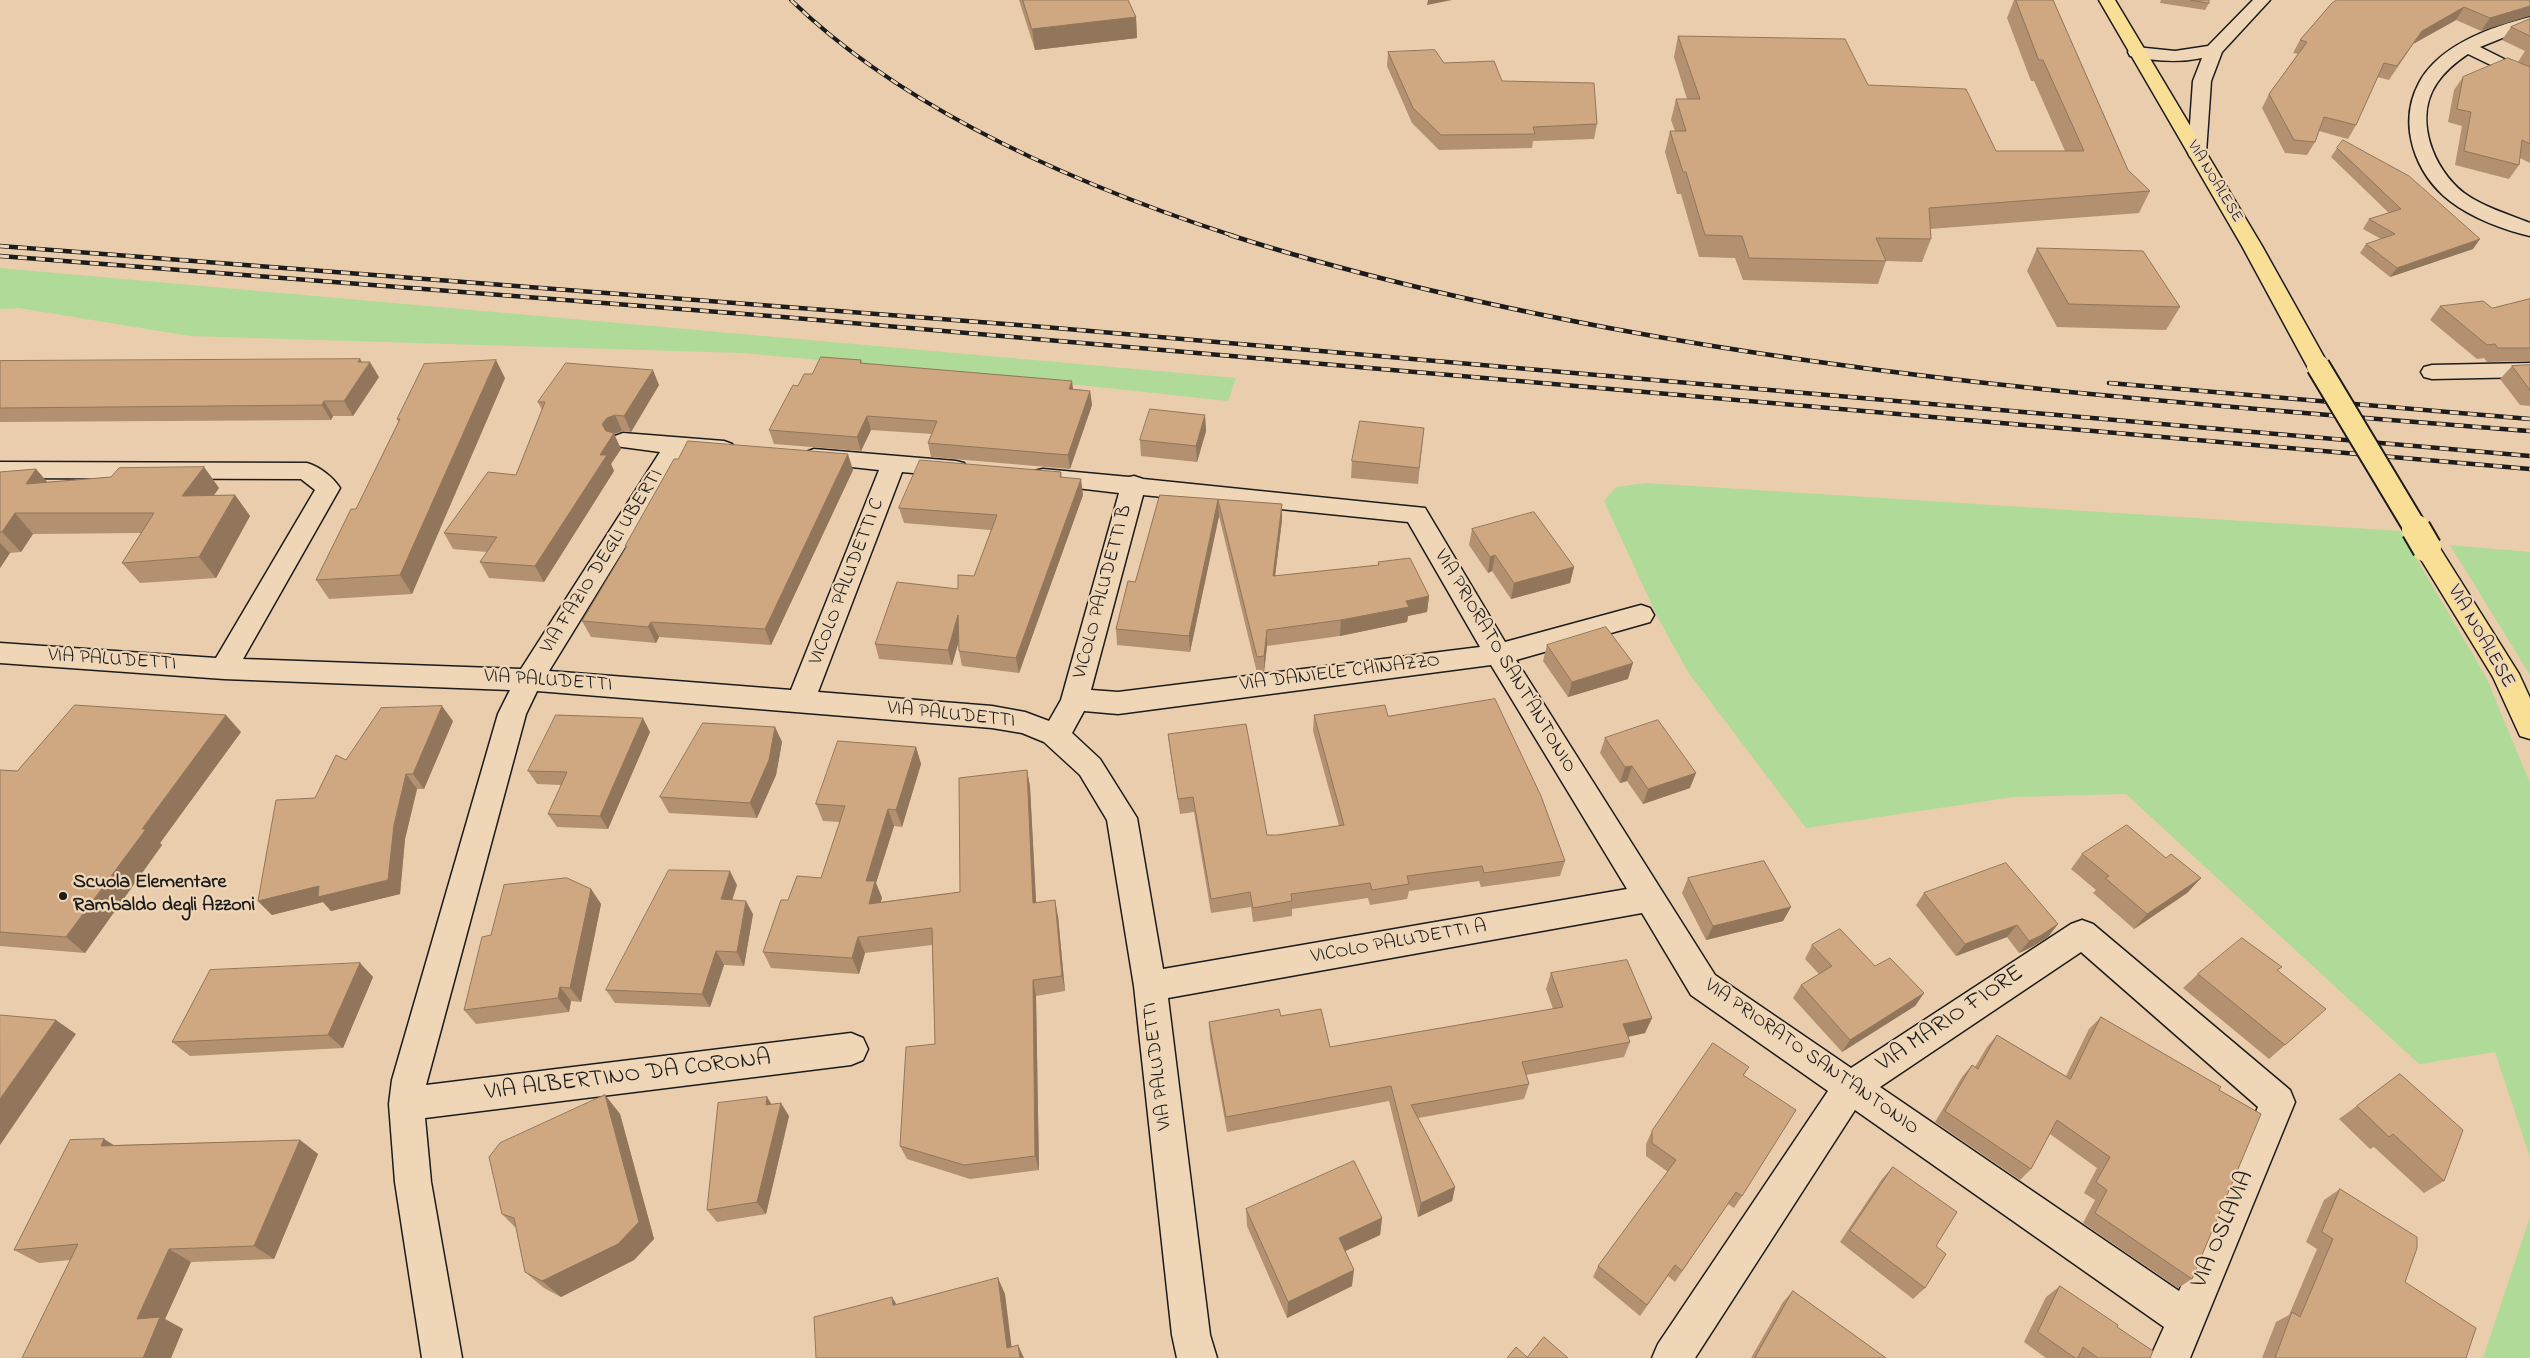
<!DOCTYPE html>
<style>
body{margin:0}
canvas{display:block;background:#e9cdad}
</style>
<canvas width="2530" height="1358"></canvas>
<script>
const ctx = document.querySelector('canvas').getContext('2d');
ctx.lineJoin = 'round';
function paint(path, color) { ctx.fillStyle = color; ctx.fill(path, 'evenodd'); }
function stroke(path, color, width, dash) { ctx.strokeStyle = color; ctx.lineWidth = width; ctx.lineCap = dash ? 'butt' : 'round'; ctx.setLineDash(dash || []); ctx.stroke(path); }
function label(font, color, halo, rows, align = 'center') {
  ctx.font = font + ' "Indie Flower",sans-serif'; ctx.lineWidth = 4.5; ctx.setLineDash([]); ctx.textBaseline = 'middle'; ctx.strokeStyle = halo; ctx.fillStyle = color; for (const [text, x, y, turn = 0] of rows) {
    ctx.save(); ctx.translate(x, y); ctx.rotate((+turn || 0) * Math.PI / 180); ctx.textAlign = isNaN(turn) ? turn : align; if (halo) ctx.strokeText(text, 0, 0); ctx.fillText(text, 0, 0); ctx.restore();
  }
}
paint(new Path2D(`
 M0 268 1236 378 1228 401 987 375 742 353 190 336 19 308 0 309Z
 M1646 483 2400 531 2486 677 2530 783V1157L2495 1052 2419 1064 2126 794 2013 797 1806 828 1688 672 1657 616 1604 501 1616 487Z
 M2450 545 2530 552V675Z
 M2530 1217V1358H2483Z`), '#b0da97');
const street = new Path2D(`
 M2530 17V27L2480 47 2530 72V84L2468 54C2456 62 2445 71 2437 83 2413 118 2433 169 2464 193 2483 207 2508 214 2530 223V236C2504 230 2472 218 2450 201 2415 174 2397 124 2419 83 2439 45 2491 27 2530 17Z
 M2530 363V377L2432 379 2424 377 2421 372 2424 367 2432 365Z
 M623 433 724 441 732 444 736 449 732 454 724 457 683 453 549 671 791 690 879 470 806 462 802 457 806 452 814 449 956 461 964 463 968 469 964 475 956 477 902 472 818 692 992 706 1025 712 1049 721 1061 700 1119 493 1034 483 1031 477 1034 471 1043 469 1129 477 1134 476 1143 479 1425 508 1505 642 1641 605 1650 608 1654 615 1650 622 1516 660 1715 975 1851 1068 2071 924 2082 920 2093 924 2290 1090 2295 1102 2190 1358H2150L2164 1327 1855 1110 1695 1358H1652L1658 1344 1828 1091 1691 995 1642 913 1168 998 1210 1335 1217 1358H1177L1172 1335 1134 986 1107 820 1080 775 1044 742 1022 733 992 728 537 691 526 714 426 1085 851 1033 863 1038 868 1049 863 1060 851 1065 425 1118 431 1182 462 1358H422L395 1182 389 1104 392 1080 498 714 510 690 224 679 0 663V643L216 658 315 490 301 479 0 478V462L307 463C320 467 333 477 340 488L243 659 521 669 660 452 615 446 611 441 615 436ZM1143 495 1408 522 1480 647 1118 692 1091 690ZM1491 665 1627 889 1163 969 1137 818 1100 759 1072 733 1084 711 1118 714ZM2081 952 2258 1107 2179 1291 1880 1087Z`);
const secondary = new Path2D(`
 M2253 0H2270L2222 52 2211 81 2206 153 2204 157H2190L2188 153 2193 81 2202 58C2178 63 2154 61 2130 56L2128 52 2130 48 2136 47 2175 51 2208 46Z`);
const primary = new Path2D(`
 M2099 0H2115L2262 246 2329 366 2326 371 2318 373 2310 371 2307 366 2242 246Z
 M2427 539 2436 542 2519 674 2530 698V739L2520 736 2493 677 2414 548 2418 542Z`);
stroke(street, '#1c1c1c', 3);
stroke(secondary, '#1c1c1c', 3);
stroke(primary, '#1c1c1c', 3);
paint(street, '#efd6b7');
paint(secondary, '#efd6b7');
paint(primary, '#f9df96');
const railFar1 = new Path2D(`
 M791 0C906 112 1083 187 1234 236`);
const rail = new Path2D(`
 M1230 235C1354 275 1482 304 1609 328 1914 385 2222 407 2530 431
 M0 246 1044 327 2530 456
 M0 256 783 317 2530 469
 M2109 383 2530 419`);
stroke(railFar1, '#1c1c1c', 4);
stroke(rail, '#1c1c1c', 4.5);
stroke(railFar1, '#efd6b7', 2.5, [8]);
stroke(rail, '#efd6b7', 3, [9]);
const primaryBridgeFar1 = new Path2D(`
 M2318 366 2417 531`);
const primaryBridge = new Path2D(`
 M2416 529 2427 548`);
stroke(primaryBridgeFar1, '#1c1c1c', 26, []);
stroke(primaryBridge, '#1c1c1c', 32, []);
stroke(primaryBridgeFar1, '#f9df96', 22);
stroke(primaryBridge, '#f9df96', 28);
paint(new Path2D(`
 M1019 0H1128L1136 17 1137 38 1035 50Z
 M2014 0H2053L2128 170 2150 191 2139 213 1930 229 1931 239 1922 262 1886 261 1878 284 1743 280 1735 258 1699 257 1681 194H1677L1665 152 1670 131H1675L1671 120 1676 99H1687L1674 57 1678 36 1868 85 1996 151H2065L2034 81H2031L2007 18Z
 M2161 0H2209V3L2205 10 2160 3Z
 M2530 0 2481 31 2456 20 2413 44 2389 80 2377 77 2356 125 2348 139 2319 131 2315 142 2307 155 2285 153 2262 108 2269 94 2298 54 2293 53 2300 40 2332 3Z
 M2530 19V163L2520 158 2519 165 2509 179 2455 165 2462 126 2448 122 2454 90 2463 77 2518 62 2525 51 2502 40 2511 27Z
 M1388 52 1444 63 1502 81 1597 124 1594 139 1533 141 1532 148 1439 150 1412 123 1387 66Z
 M2337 148 2473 249 2390 277 2360 253 2366 244 2381 239 2363 229 2369 219 2389 213 2331 157Z
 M2037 248 2180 307 2166 330 2057 327 2027 271Z
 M2530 299V361L2487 362 2484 358 2477 359 2430 320 2440 306 2492 308Z
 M861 360 862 363 1090 391 1092 405 1070 469 931 457 928 443 932 434 871 430 861 451 774 444 769 430 798 386 812 374Z
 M0 361 362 362 379 377 353 416H333L331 420 0 422Z
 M2530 365V406L2520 405 2500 379 2512 366Z
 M505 378 412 594 329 599 316 580 356 509 399 423 397 419Z
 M659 385 631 432 622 431 614 434 621 449 611 464 614 471 544 582 489 578 480 562 487 552 453 549 444 533 516 475 542 410 538 402Z
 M1205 415 1206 431 1197 462 1141 456 1140 440Z
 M1424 428 1418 484 1351 478 1352 461Z
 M204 467 219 488 214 495H235L250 516 216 578 140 583 122 563 141 533 33 534 21 552 10 553 0 568V472L36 469 47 482 111 477Z
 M853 470 771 645 659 637 656 643 591 637 582 621 626 549 625 546Z
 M1061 472 1062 477 1083 495 1019 673 962 666 959 651V641L952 665 879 659 875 644 958 589 974 576 991 530 904 523 899 508Z
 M1160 495 1282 504V520L1275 576 1378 565V562L1429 596 1427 612 1408 616 1407 622 1340 636 1267 646 1264 672 1257 673 1219 516 1190 652 1117 645 1116 629 1135 582Z
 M1472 529 1574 567 1570 583 1511 599 1492 571 1488 573 1469 545Z
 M1547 645 1628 679 1568 697 1543 661Z
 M1314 715 1388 716 1565 861 1560 876 1481 887 1479 881 1409 891 1407 899 1370 905 1368 898 1292 909V916L1253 922 1251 907 1211 913 1194 812 1180 814 1170 750 1168 734 1267 835H1278L1339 826 1313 731Z
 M453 721 424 789H417L405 839 400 894 331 911 323 902 272 915 258 901 315 798 346 760Z
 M775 727 782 742 776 775 757 818 669 813 660 797Z
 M241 732 160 843 162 845 85 953 0 946V770L17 771Z
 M650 732 608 829 557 827 548 814 561 785 537 784 528 771Z
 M1605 738 1690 788 1643 804 1627 781 1620 783 1600 753Z
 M916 747 921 764 902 827 894 826 876 883 882 898 880 902 960 892 1027 770 1030 787 1036 902 1058 916 1065 991 1036 996 1039 1170 970 1179 907 1159 900 1146 935 1044 932 945 865 953 859 974 771 968 763 952 788 900 821 878 840 822 823 821 816 804Z
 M2082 854 2166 858 2201 878 2187 893 2134 929 2093 893 2096 890 2071 869Z
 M1688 878 1791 907 1783 921 1706 940 1682 893Z
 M737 885 732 900 753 914 744 966 724 965 710 1007 615 1003 606 990Z
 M591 889 601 904 581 1002 571 1001 569 1012 476 1024 464 1010 491 935Z
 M1924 893 2058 924 2048 937 2030 948 2019 953 2007 937 1956 956 1916 905Z
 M1812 945 1875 966 1924 993 1915 1006 1842 1052 1793 998 1801 985 1819 974 1805 959Z
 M360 963 373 977 343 1048 190 1056 172 1042Z
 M2278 970 2285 1045 2269 1059 2183 988 2198 974Z
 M1551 973 1652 1018 1645 1033 1628 1037 1630 1042 1624 1057 1526 1075 1529 1084 1524 1099 1418 1118 1455 1187 1452 1201 1418 1217 1389 1101 1227 1132 1210 1038 1209 1022 1281 1016 1330 1047 1553 1009 1546 989Z
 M2101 1017 2219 1090 2192 1279 2178 1288 2083 1223 2095 1200 2084 1193 2097 1168 2050 1134 2031 1169 2020 1180 1935 1122 1962 1077 1972 1065 1975 1067 1987 1047 1997 1035 2066 1076 2089 1029Z
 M1749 1067 1744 1075 1742 1196 1734 1208 1728 1204 1675 1282 1668 1276 1640 1316 1593 1277 1598 1266 1668 1172 1646 1156V1144L1652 1131Z
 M2400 1074 2444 1181 2424 1193 2374 1147 2370 1149 2339 1119Z
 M605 1095 620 1114 654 1239 634 1260 561 1297 544 1288 525 1272 516 1228 502 1214Z
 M767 1097 772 1105 789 1116 766 1214 717 1222 707 1210Z
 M104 1139 114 1145 300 1140 318 1154 274 1259 191 1262 165 1319 183 1329 171 1358 70 1260 39 1263 14 1250Z
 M1893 1167 1936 1246 1925 1288 1913 1299 1840 1242 1882 1179Z
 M2340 1189 2405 1282 2466 1358H2262L2276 1322 2289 1315 2317 1249 2306 1242 2324 1200Z
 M1246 1209 1382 1218 1380 1235 1345 1251 1352 1286 1287 1318 1247 1226Z
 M2060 1286 2150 1358H2046L2024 1342 2046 1297Z
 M1793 1291 1886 1358H1751L1783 1302Z`), '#b29070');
paint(new Path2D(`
 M1428 0H1452L1427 5Z
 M2530 6V16L2481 31 2490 18Z
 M2464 7 2456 20 2413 44 2389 80 2422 31Z
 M1136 17 1137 38 1035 50 1032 29Z
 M2480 239 2473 249 2390 277 2397 268Z
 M360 359 366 369 370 362 379 377 353 416 344 401 358 362Z
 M496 360 505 378 412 594 400 575Z
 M653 370 659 385 631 432 624 416Z
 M1072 381 1074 395 1069 389Z
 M1090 391 1092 405 1070 469 1068 455Z
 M324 401 333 416 331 420 322 405Z
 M615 415 622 431 614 434 621 449 611 464 614 471 544 582 535 566 600 455 602 424 607 418Z
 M1205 415 1206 431 1197 462 1196 446Z
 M867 416 871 430 861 451 857 437Z
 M848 454 853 470 771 645 765 629Z
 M204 467 219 488 198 517 182 496Z
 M36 469 54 490 26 484Z
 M1081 479 1083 495 1019 673 1016 658Z
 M235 495 250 516 216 578 199 557Z
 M1218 500 1219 516 1190 652 1189 636Z
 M1282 504V520L1273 592V576Z
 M15 513 33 534 21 552 2 532Z
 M0 543 10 553 0 568Z
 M1495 555 1492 571 1488 573 1490 557Z
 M1574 567 1570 583 1511 599 1514 583Z
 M1429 596 1427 612 1408 616 1407 622 1340 636 1341 620 1406 601Z
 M958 615 962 630 952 665 948 650Z
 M651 622 659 637 656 643 648 627Z
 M1267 630V646L1264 672V656Z
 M1633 663 1628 679 1568 697 1572 682Z
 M442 706 453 721 424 789 413 774Z
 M226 715 241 732 160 843 162 845 85 953 66 937 142 829Z
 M643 718 650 732 608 829 600 816Z
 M775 727 782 742 776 775 757 818 750 803Z
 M916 747 921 764 902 827 896 810Z
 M1632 766 1627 781 1620 783 1625 767Z
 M1027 770 1030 787 1037 919 1033 903Z
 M1696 773 1690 788 1643 804 1648 789Z
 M406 774 417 789 405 839 400 894 331 911 323 902 272 915 258 901 394 825Z
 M888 809 894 826 876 883 882 898 875 920 869 904 866 881Z
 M730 871 737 885 728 913 721 899Z
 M2201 878 2187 893 2134 929 2147 914Z
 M591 889 601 904 581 1002 570 988Z
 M1055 900 1058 916 1065 991 1062 976Z
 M746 901 753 914 744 966 737 952Z
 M1791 907 1783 921 1706 940 1713 926Z
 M2058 924 2048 937 2030 948 2019 953 2029 941Z
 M2017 925 2007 937 1956 956 1965 944Z
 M858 937 865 953 859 974 852 958Z
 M716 951 724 965 710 1007 702 994Z
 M360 963 373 977 343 1048 328 1035Z
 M1033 980 1036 996 1039 1170 1035 1156Z
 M560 987 571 1001 569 1012 558 998Z
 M1924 993 1915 1006 1842 1052 1850 1040Z
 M1652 1018 1645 1033 1616 1039 1623 1024Z
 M56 1020 76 1034 0 1145V1099Z
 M605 1095 620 1114 654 1239 634 1260 561 1297 542 1281Z
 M767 1097 775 1110 766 1105Z
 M781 1103 789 1116 766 1214 757 1202Z
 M104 1139 126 1154 101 1146Z
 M300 1140 318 1154 274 1259 254 1246Z
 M1455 1187 1452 1201 1418 1217 1421 1203Z
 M1382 1218 1380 1235 1337 1255 1339 1238Z
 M169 1249 191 1262 165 1319 183 1329 171 1358H143L137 1319Z
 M1354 1270 1352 1286 1287 1318 1288 1302Z
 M998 1278 1005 1294 1013 1358 1007 1348Z
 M892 1297 902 1313 893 1305Z
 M1018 1345 1024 1358H1020Z`), '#91765b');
const building = new Path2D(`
 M1023 0H1128L1136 17 1032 29Z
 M2016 0H2053L2128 170 2150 191 1929 208 1931 239 1876 238 1886 261 1749 258 1742 236 1705 235 1686 172H1683L1670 131H1686L1676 99H1700L1678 36 1845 39 1868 85 1966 89 1996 151H2084L2043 60H2039Z
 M2191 0H2209V3Z
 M2337 0H2530V6L2490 18 2464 7 2422 31 2397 66 2384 63 2356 125 2324 117 2315 142 2294 140 2269 94 2307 42 2300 40 2332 3Z
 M2530 19V36L2511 27Z
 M1435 50 1444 63 1494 61 1502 81 1594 83 1597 124 1533 127 1535 134 1441 135 1413 108 1388 52Z
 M2508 58 2530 67V144L2522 140 2519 165 2464 151 2471 112 2457 109 2463 77Z
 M2343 140 2409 176 2480 239 2397 268 2366 244 2395 234 2369 219 2401 209 2337 148Z
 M2037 248 2143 251 2180 307 2069 304Z
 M2530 299V348H2498L2495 344 2487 345 2440 306 2483 301 2492 308Z
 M821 357 861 360 860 363 1072 381 1069 389 1090 391 1068 455 928 443 937 421 867 416 857 437 769 430 793 385 798 386 804 374H812Z
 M360 359 358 362H370L344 401H324L322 405 0 408V361Z
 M496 360 400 575 316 580 351 509H356L400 419H397L424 364Z
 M566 363 653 370 624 416 615 415 607 418 602 424 606 431 614 433 600 455H607L535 566 480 562 497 537 444 533 488 472 516 475 545 402H538Z
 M2530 365V390L2512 366Z
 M1150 409 1205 415 1196 446 1140 440Z
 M1360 421 1424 428 1419 468 1352 461Z
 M688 441 848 454 765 629 651 622 648 627 582 621 627 546H625L674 459H678Z
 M920 460 1061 472 1060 477 1081 479 1016 658 959 651 958 615 948 650 875 644 897 582 958 589V575L974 576 997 515 899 508Z
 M204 467 182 496 235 495 199 557 122 563 154 513H15L2 532H0V472L36 469 26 484 111 477 119 468Z
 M1160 495 1282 504 1273 576 1379 565 1378 562 1410 558 1429 596 1406 601 1409 607 1341 620 1267 630 1264 656 1257 657 1218 500 1189 636 1116 629 1128 581 1135 582Z
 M1534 512 1574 567 1514 583 1495 555 1490 557 1472 529Z
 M1606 627 1633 663 1572 682 1547 645Z
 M1495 699 1541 796 1565 861 1484 873 1482 866 1407 876 1409 884 1372 890 1370 883 1291 894 1292 901 1253 908 1250 892 1211 899 1193 797 1178 799 1168 734 1246 724 1267 835H1278L1344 825 1314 715 1385 705 1388 716Z
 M75 705 226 715 142 829H146L66 937 0 932V770L17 771Z
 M442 706 413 774H406L394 825 388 880 318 897 319 886 258 901 276 800 315 798 336 755 346 760 381 708Z
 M556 715 643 718 600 816 548 814 567 772 528 771Z
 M1658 720 1696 773 1648 789 1632 766 1625 767 1605 738Z
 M703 723 775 727 769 760 750 803 660 797Z
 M838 741 916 747 896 810 888 809 866 881H875L869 904 960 892 959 778 1027 770 1033 903 1055 900 1062 976 1033 980 1035 1156 964 1165 900 1146 906 1047 935 1044 932 928 858 937 852 958 763 952 781 900H788L797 876 821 878 845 806 816 804Z
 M2127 825 2166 858 2171 854 2201 878 2147 914 2105 878 2109 876 2082 854Z
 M1764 861 1791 907 1713 926 1688 878Z
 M2006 863 2058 924 2040 936 2029 941 2017 925 1965 944 1924 893Z
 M669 870 730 871 721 899 746 901 737 952 716 951 702 994 606 990Z
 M567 878 591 889 570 988 560 987 558 998 464 1010 482 937 491 935 504 885Z
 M1840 929 1875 966 1890 958 1924 993 1850 1040 1801 985 1832 966 1812 945Z
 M2242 938 2282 967 2277 970 2326 1009 2285 1045 2198 974Z
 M1627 960 1652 1018 1623 1024 1630 1042 1522 1062 1529 1084 1411 1105 1455 1187 1421 1203 1391 1086 1226 1117 1209 1022 1279 1009 1281 1016 1321 1009 1330 1047 1563 1007 1551 973Z
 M360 963 328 1035 172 1042 210 970Z
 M0 1015 56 1020 0 1099Z
 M2101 1017 2221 1087 2219 1090 2261 1114 2192 1279 2095 1213 2107 1190 2096 1182 2110 1157 2057 1120 2031 1169 1945 1111 1972 1065 1978 1069 1997 1035 2070 1079Z
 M1713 1043 1749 1067 1743 1075 1796 1110 1742 1196 1736 1192 1682 1271 1675 1265 1647 1305 1598 1266 1676 1160 1652 1143V1131Z
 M2400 1074 2463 1130 2444 1181 2393 1134 2389 1137 2357 1106Z
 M605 1095 639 1222 618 1244 542 1281 525 1272 514 1218 502 1214 489 1157 500 1143Z
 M767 1097 766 1105 781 1103 757 1202 707 1210 718 1103Z
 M104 1139 101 1146 300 1140 254 1246 169 1249 137 1319 160 1317 143 1358H22L78 1244 14 1250 70 1140Z
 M1354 1161 1382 1218 1339 1238 1354 1270 1288 1302 1246 1209Z
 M1893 1167 1957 1212 1936 1246 1946 1254 1925 1288 1850 1231Z
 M2340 1189 2417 1237V1248L2405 1282 2476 1328 2466 1358H2275L2292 1312 2300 1317 2333 1239 2322 1232Z
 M998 1278 1007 1348 1018 1345 1020 1358H816L814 1317 892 1297 893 1305Z
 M2060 1286 2118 1325 2117 1327 2153 1351 2150 1358H2098L2083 1347 2078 1358H2075L2038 1332Z
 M1793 1291 1886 1358H1755Z
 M1544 1337 1568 1358H1507L1516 1347 1527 1357Z`);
paint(building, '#cfa882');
stroke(building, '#91765b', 1);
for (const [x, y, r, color] of [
 [63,896,5,"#1c1c1c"]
]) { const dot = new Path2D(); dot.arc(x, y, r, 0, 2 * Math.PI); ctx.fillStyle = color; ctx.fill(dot); stroke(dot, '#efd6b7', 2); }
label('16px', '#1c1c1c', '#efd6b7', [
 ["VIA NOALESE",2214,182,59]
]);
label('20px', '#1c1c1c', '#efd6b7', [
 ["VIA FAZIO DEGLI UBERTI",603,562,-58],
 ["VICOLO PALUDETTI C",848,582,-69],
 ["VICOLO PALUDETTI B",1104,592,-75],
 ["VIA NOALESE",2480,637,60],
 ["VIA PALUDETTI",112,661,4],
 ["VIA PRIORATO SANT'ANTONIO",1504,662,59],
 ["VIA DANIELE CHINAZZO",1340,674,-7],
 ["VIA PALUDETTI",548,682,4],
 ["VIA PALUDETTI",951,716,6],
 ["VICOLO PALUDETTI A",1399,943,-10],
 ["VIA PRIORATO SANT'ANTONIO",1811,1058,35],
 ["VIA PALUDETTI",1159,1066,-97]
]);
label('bold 20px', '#1c1c1c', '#efd6b7', [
 ["Scuola Elementare",73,884],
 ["Rambaldo degli Azzoni",73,907]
], 'left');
label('24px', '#1c1c1c', '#efd6b7', [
 ["VIA MARIO FIORE",1951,1020,-34],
 ["VIA ALBERTINO DA CORONA",628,1077,-7],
 ["VIA OSLAVIA",2224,1230,-67]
]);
</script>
